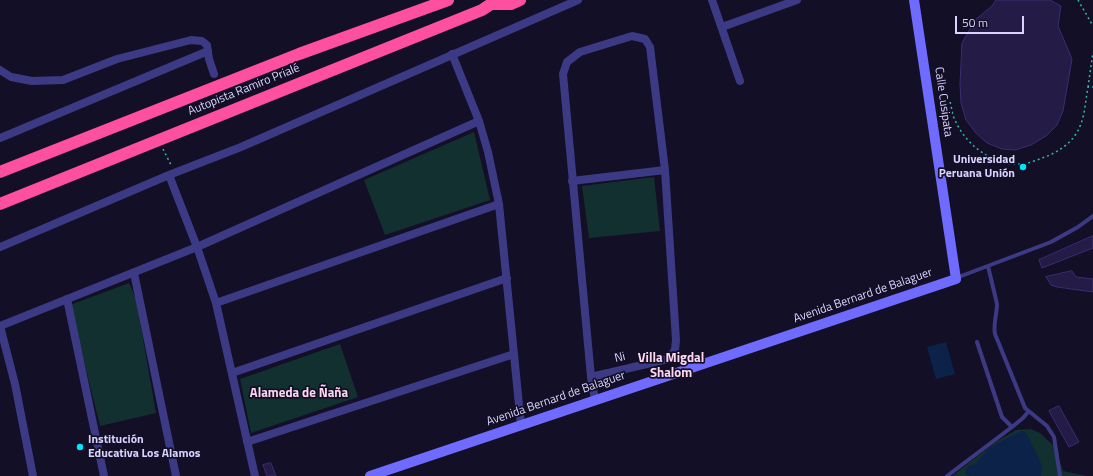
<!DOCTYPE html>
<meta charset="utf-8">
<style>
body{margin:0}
#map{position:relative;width:1093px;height:476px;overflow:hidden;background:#130f26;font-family:"Titillium Web",sans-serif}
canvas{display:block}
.scale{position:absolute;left:955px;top:16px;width:69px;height:18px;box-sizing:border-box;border:2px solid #d9d4ff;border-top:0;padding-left:5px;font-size:12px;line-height:14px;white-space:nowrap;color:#d9d4ff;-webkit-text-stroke:3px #130f26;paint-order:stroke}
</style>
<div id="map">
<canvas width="1093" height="476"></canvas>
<div class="scale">50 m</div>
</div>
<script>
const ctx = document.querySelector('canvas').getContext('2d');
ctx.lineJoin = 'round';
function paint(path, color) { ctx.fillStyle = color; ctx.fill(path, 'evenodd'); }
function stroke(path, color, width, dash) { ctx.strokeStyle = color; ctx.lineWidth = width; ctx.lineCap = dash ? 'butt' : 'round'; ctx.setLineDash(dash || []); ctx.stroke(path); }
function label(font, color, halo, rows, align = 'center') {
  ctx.font = font + ' "Titillium Web",sans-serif'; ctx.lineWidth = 3.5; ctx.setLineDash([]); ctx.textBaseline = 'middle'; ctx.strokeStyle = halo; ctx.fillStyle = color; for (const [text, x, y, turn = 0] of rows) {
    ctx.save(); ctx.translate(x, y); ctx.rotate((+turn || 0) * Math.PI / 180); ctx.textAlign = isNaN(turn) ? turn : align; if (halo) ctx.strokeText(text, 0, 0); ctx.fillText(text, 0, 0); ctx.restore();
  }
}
paint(new Path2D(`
 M474 132 490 200 385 235 364 180Z
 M654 177 660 231 589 238 582 186Z
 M129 283 136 299 156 413 100 426 70 305Z
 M340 344 358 397 251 433 240 379Z
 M1031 429 1040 433 1055 447 1063 471 1087 476H952L997 441 1016 430Z`), '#12302f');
paint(new Path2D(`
 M946 342 955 374 936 379 927 347Z
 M1023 431C1029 435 1029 439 1032 445 1037 456 1044 463 1041 476H970L965 473 967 467 976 463 989 448 1011 436Z`), '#0c2248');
const building = new Path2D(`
 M996 0H1050L1061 6 1058 26 1072 59 1063 111 1057 125 1046 136 1031 145 1015 150 1002 149 987 143 976 133 966 120 961 103 960 84 962 43 975 20 992 6Z
 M1093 236V248L1042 268 1039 260Z
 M1072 271 1076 277 1093 279V292L1057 287 1051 285 1046 277Z
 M1059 406 1079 442 1069 447 1049 411Z
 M271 463 276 476H267L263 465Z`);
paint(building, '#241b47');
stroke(building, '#3b2d73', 1);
stroke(new Path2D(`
 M1078 0 1093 26
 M1088 87 1093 52
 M950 102C952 108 952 115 955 120 965 144 992 165 1019 164 1027 164 1035 161 1042 158 1056 153 1068 146 1076 134 1085 120 1085 103 1088 87H1093
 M163 149 171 165`), '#2fb8b0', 1.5, [2, 3]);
stroke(new Path2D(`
 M988 266 997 304C997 314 993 324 995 334L1025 408 1047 426 1054 437 1060 476
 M956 278 1051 242 1078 227 1093 216
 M977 342 1002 417 1012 427 1023 418 1028 412
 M947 476 1012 427`), '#3d3a85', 4);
stroke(new Path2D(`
 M712 0 740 81
 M722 27 797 0
 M452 54 479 121 488 152 499 204 521 425
 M0 70 11 77 32 81 63 80 117 59 191 40 202 41 207 45 209 59 214 74
 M0 138 208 51
 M169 175 197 247 216 303 255 476
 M572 181 665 170
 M0 247 169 175 241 147 578 0
 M134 273 176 476
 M67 299 104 476
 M216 303 499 204
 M0 326 197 247 479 121
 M0 326 15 384 33 476
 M232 373 507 278
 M591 377 668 359 675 350 676 340 665 170 650 47 645 39 632 36 580 52 567 62 563 74 591 377 595 400
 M247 442 514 354`), '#3d3a85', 8);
stroke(new Path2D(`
 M370 476 956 279 914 0`), '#6f6bff', 10);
stroke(new Path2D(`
 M491 4H511L520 0
 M0 172 299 54 448 0
 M0 204 482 10 497 0`), '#ff4fa3', 12);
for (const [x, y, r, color] of [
 [1023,167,4,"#00e5ff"],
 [80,447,4,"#00e5ff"]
]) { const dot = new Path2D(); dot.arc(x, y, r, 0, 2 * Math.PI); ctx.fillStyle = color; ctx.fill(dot); stroke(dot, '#130f26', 1.5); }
label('12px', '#d9d4ff', '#130f26', [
 ["Autopista Ramiro Prialé",244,90,-22],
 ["Calle Cusipata",943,102,82],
 ["Avenida Bernard de Balaguer",863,296,-19],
 ["Ni",620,358,-13],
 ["Avenida Bernard de Balaguer",556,399,-19]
]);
label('bold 12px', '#d9d4ff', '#130f26', [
 ["Universidad",1015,160],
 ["Peruana Unión",1015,174],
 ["Institución",88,440,"left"],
 ["Educativa Los Alamos",88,454,"left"]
], 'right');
label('bold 13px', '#ffd6f0', '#130f26', [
 ["Villa Migdal",671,359],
 ["Shalom",671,374],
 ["Alameda de Ñaña",299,394]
]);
</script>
